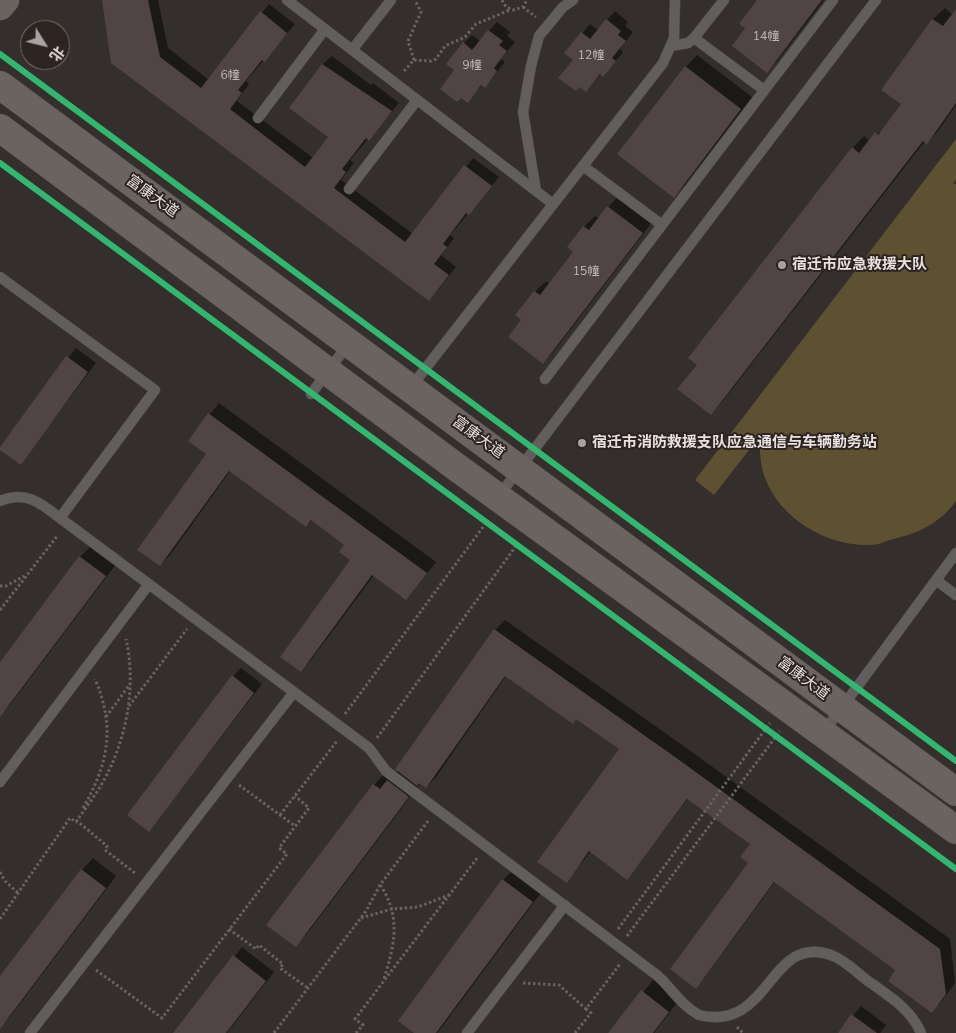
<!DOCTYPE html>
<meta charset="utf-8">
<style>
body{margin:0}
#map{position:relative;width:956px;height:1033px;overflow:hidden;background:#342e2d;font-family:"Nunito Sans","Noto Sans SC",sans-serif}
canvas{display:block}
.north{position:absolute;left:20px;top:20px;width:50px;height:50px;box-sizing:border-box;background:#2d2321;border:1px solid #776f6d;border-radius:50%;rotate:126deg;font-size:14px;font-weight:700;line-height:20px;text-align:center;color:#e7e0de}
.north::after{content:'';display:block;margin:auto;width:18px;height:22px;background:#a8a2a0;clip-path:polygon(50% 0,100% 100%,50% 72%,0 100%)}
</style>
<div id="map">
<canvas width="956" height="1033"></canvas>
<div class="north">北</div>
</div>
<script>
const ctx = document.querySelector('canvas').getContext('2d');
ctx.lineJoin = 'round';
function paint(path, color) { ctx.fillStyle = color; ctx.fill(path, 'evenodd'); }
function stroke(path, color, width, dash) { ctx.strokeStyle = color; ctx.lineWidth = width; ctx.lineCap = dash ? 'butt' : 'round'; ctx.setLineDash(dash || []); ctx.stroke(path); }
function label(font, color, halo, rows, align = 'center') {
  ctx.font = font + ' "Nunito Sans","Noto Sans SC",sans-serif'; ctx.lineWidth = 4; ctx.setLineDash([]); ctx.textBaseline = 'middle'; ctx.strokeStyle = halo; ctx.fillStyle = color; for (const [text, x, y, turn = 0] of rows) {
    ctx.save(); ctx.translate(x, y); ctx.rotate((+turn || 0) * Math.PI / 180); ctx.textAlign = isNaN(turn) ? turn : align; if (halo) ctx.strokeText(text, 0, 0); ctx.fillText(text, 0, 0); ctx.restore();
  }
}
paint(new Path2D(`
 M956 139V180L953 184H956V501C940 523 919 533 893 539 886 541 878 545 871 545 828 547 780 519 765 478 760 464 760 451 759 437L714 495 695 480Z`), '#5e5132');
paint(new Path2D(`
 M103 0H158L168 48 209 80 269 4 295 24 246 81 249 84 237 101 313 158 330 137 291 108 323 64 332 56 371 85 373 83 399 103 350 160 354 163 341 180 413 234 473 158 499 177 450 235 454 238 441 255 456 267 437 291 429 299 112 62Z
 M759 0H824L778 60 767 71 747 28Z
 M945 8 953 15 956 11V105L938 131 927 142 925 141 722 402 711 413 698 364 690 358 853 148 864 136 870 141 889 123 903 104 883 90 933 19Z
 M615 11 628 22 625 26 633 32 620 49 623 52 611 67 603 76 601 74 586 91 574 59 566 53 590 24 598 30Z
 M497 22 510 32 507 36 515 42 501 59 505 62 493 77 485 86 483 84 468 101 456 70 464 43 472 35 480 41Z
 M697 55 752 97 685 185 674 196 686 67Z
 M619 195 653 221 554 351 543 363 523 319 535 292 546 281 550 284 575 252 584 227 595 216 599 218Z
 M76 348 96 363 21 463 0 448Z
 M219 403 436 562 406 599 374 575 311 660 301 671 352 559 346 544 312 520 306 526 231 470 170 555 160 565 208 453 190 440Z
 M91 546 116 564 10 705 0 715V664L80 557Z
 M505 620 685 747 950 939 955 983 941 1002 931 1012 897 970 775 882 705 977 696 987 750 863 751 844 688 799 627 878 591 851 566 882 620 748 577 718 506 676 436 777 426 787 420 782 418 784 419 785 307 934 296 945 374 785 385 773 391 778 399 770 495 630Z
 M241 668 262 684 149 831 233 676Z
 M93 858 116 876 10 1017 0 1027V978L82 870Z
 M514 869 543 890 439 1031 437 1033H416L503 880Z
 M242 947 274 972 227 1033H174Z
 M653 980 679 1000 654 1033H610Z
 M861 1006 886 1025 880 1033H839Z`), '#0007');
paint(new Path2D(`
 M102 0H148L160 57 201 88 260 11 287 33 265 62 262 60 238 90 242 93 230 109 305 167 328 137 289 108 322 64 392 111 369 141 366 138 342 169 346 172 334 188 405 242 464 165 492 186 469 215 466 213 443 244 447 247 434 264 449 275 429 301 111 63Z
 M757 0H822L767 73 732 46 745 28 739 24Z
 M956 9V103L927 144 923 141 711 415 677 389 697 365 688 358 852 147 859 153 875 132 878 135 901 104 881 90 932 19 943 26Z
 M606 19 621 31 618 35 626 41 612 58 616 61 603 77 600 74 586 92 579 87 576 91 558 78 573 60 564 53 581 32 590 39Z
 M488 30 503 41 499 45 507 51 494 68 497 71 485 88 481 85 468 103 461 98 457 102 440 89 454 70 446 64 463 42 472 50Z
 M685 66 741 109 674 198 617 154Z
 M607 206 643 233 543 364 508 337 521 320 515 315 534 291 540 295 573 252 567 247 583 226 589 230Z
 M66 356 88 372 21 465 0 450V447Z
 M208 413 427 573 406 600 372 575 301 672 280 657 350 560 339 552 344 545 311 520 306 527 229 471 160 566 137 550 206 454 188 441Z
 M79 556 106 576 0 717V662Z
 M494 629 675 757 940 949 946 994 932 1013 888 981 895 970 774 882 696 989 670 969 748 863 740 857 750 844 687 799 627 880 589 851 567 883 537 862 619 749 576 719 573 724 505 676 426 788 419 783 417 786 395 769Z
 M232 675 254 693 149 832 127 815Z
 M387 780 409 797 296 947 266 925 373 784 380 789Z
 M81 869 106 888 0 1029V976Z
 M502 879 533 902 436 1033H414L398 1021Z
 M233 955 266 981 226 1033H173Z
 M641 990 669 1012 653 1033H608Z
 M851 1014 877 1033H838Z`), '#504445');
const lane = new Path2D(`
 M287 0 553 204
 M694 38 764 90
 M671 46 688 43 694 38 724 0
 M352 50 391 0
 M258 118 325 29
 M583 166 662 225
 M349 189 417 100
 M536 191 523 112 531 66 539 36 563 7 573 0
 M0 277 155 390 60 518 369 748 386 771 658 976C672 989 682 1006 699 1015 771 1033 768 933 831 955 845 960 856 972 868 981 889 996 911 1009 921 1033
 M545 379 833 0
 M411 387 663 63 674 38 675 0
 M311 394 349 343
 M498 497 876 0
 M0 501C25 490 41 503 60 518
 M936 580 956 595
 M823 733 956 553
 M0 782 149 584
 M30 1033 294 692
 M467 1033 565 905`);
const secondary = new Path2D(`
 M0 6 5 0
 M0 85 956 792
 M0 128 459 469 956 830`);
stroke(lane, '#504b4b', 11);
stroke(secondary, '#504b4b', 29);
stroke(new Path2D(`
 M502 0 506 7 514 10 523 7 527 0
 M523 7 536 17
 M414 60 408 41 421 12 415 0
 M404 71 414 60 431 61 436 59 445 46 465 37 476 24 510 10
 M0 586H6L24 576
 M0 610 58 535
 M129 706 187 629
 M345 714 486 523
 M106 717 130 684
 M377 738 516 546
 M239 785 295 826
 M83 808C108 764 116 728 95 679
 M280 815 337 741
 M76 820 107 846 105 850 135 873
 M0 872 5 881 18 893
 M380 885C402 916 394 946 384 979
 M361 918 392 909 418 907 449 895
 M0 919 70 818 76 822C84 810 93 799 100 787 126 744 137 688 126 639
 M229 929 256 949 259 945 283 964 280 968 308 988
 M618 929 770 723
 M627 936 780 731
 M96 970 162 1018 287 854 279 848 309 808 295 796
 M523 983 559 985 586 1009
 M737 1027 743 1033
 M274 1033 366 911 380 885 428 821
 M356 1033 363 1025 355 1019 478 857
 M575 1033 591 1013 586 1009 620 964`), '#676362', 3, [2.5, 2.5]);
stroke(lane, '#615e5d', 10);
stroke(secondary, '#6a635f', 28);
stroke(new Path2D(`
 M0 54 956 761
 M0 163 956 869`), '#33b770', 6);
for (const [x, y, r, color] of [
 [782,265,5,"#a8a2a0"],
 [582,443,5,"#a8a2a0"]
]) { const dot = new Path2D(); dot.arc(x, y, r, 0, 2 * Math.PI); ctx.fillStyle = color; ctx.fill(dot); stroke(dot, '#2d2321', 2); }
label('12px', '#c1b9b8', null, [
 ["14幢",766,37],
 ["12幢",591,56],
 ["9幢",472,66],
 ["6幢",230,76],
 ["15幢",586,272]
]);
label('15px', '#e7e0de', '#2d2321', [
 ["富康大道",152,197,36],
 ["富康大道",478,438,36],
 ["富康大道",803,679,37]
]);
label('bold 15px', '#e7e0de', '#2d2321', [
 ["宿迁市应急救援大队",792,265],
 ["宿迁市消防救援支队应急通信与车辆勤务站",592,443]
], 'left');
</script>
